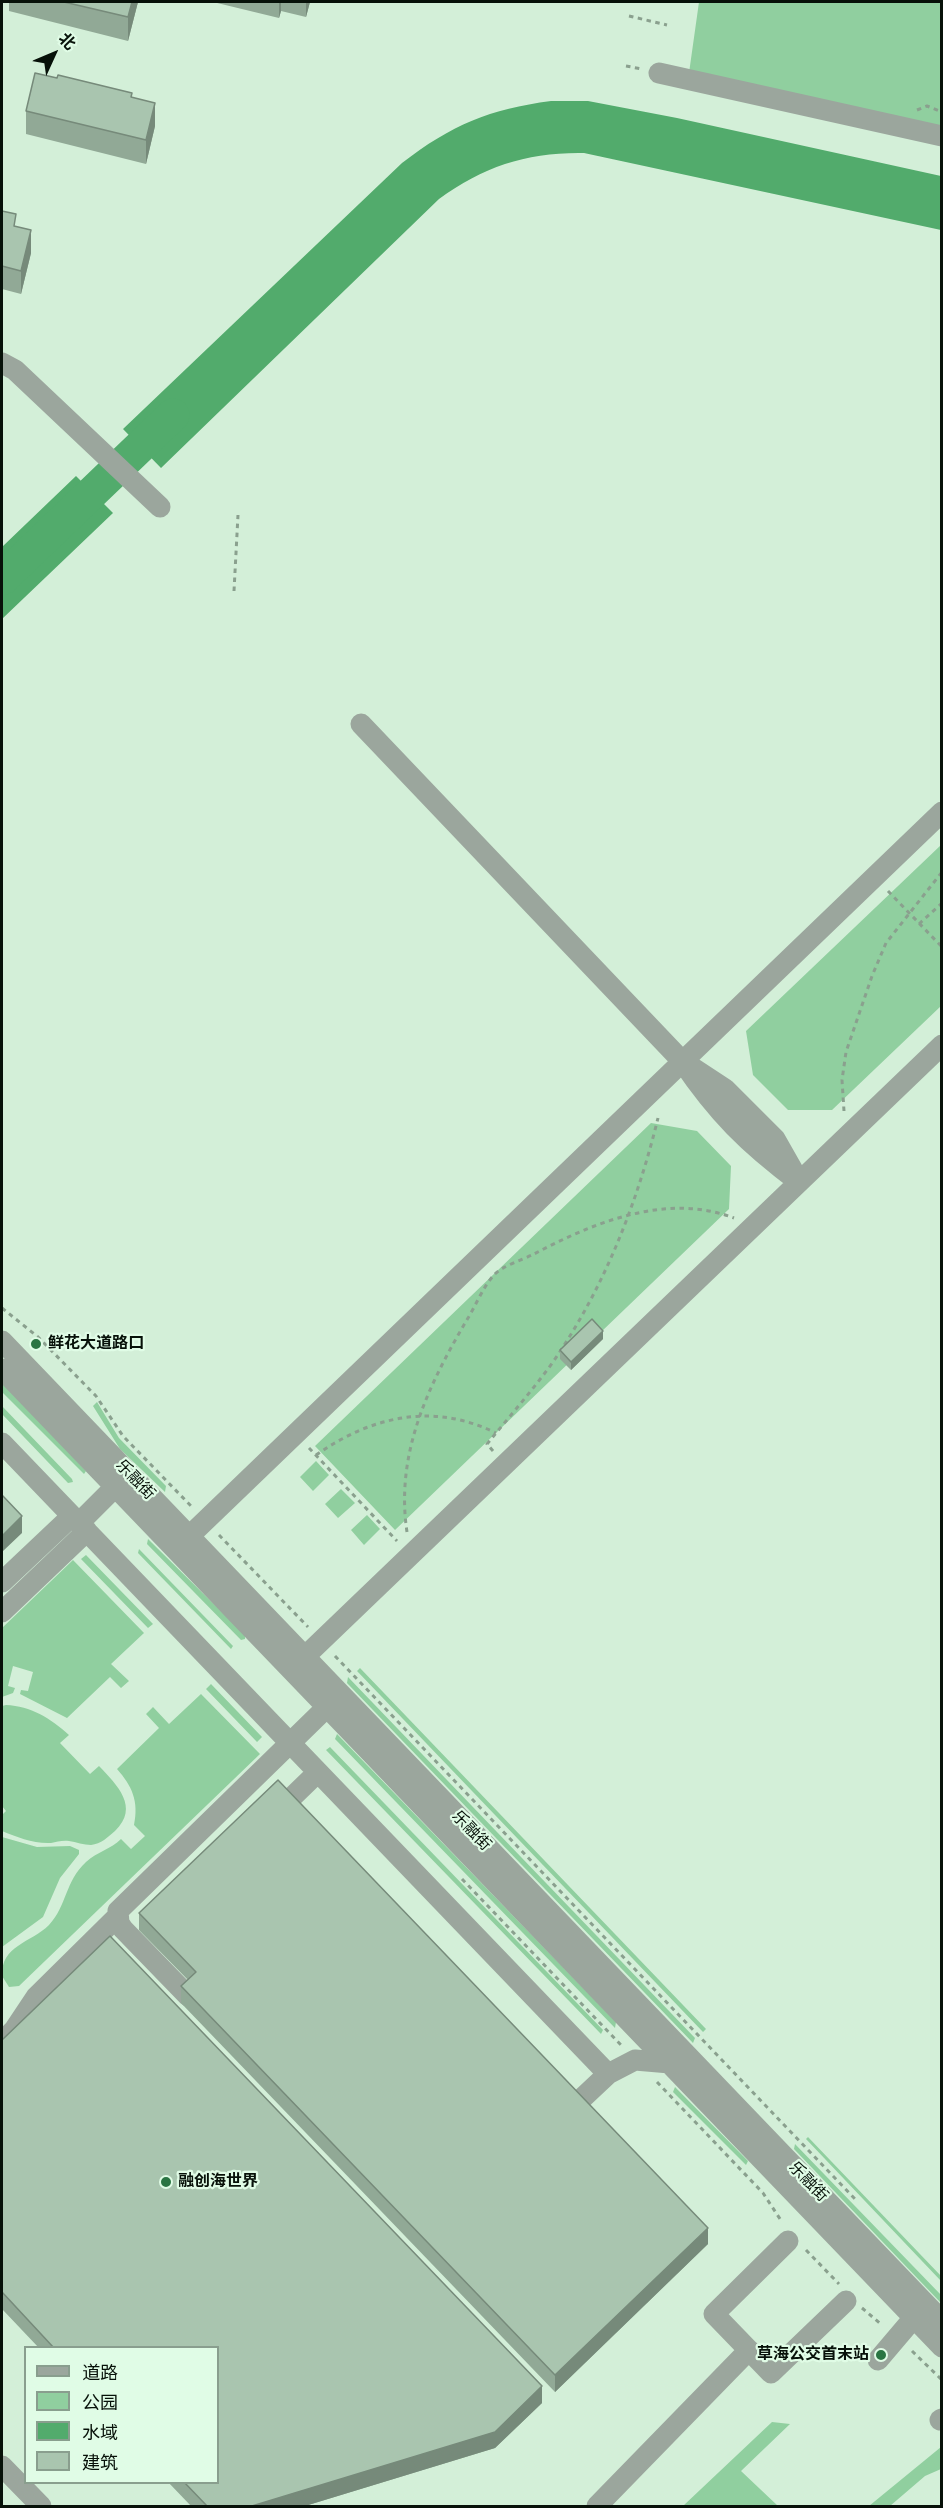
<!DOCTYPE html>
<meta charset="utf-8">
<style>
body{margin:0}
#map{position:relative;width:943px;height:2508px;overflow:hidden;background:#d3efd8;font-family:Signika,"Noto Sans SC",sans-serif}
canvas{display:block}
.frame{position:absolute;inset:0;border:3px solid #071109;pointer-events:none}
.legend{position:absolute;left:24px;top:2346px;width:195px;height:138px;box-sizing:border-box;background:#e0fce6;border:2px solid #899e8e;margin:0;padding:8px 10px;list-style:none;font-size:18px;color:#071109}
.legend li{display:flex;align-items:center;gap:12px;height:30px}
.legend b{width:30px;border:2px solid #899e8e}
.north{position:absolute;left:24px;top:24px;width:60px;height:60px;-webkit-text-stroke:4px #e0fce6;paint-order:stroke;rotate:46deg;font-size:16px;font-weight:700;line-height:24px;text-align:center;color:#071109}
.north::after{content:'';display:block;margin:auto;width:21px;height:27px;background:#071109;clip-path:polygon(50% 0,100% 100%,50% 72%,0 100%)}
</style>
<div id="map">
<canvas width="943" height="2508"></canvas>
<div class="frame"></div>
<ul class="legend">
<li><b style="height:8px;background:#9ba69d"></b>道路</li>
<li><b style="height:16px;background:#90cf9f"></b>公园</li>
<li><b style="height:16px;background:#52ab6c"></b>水域</li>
<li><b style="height:16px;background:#a9c5af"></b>建筑</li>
</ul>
<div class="north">北</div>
</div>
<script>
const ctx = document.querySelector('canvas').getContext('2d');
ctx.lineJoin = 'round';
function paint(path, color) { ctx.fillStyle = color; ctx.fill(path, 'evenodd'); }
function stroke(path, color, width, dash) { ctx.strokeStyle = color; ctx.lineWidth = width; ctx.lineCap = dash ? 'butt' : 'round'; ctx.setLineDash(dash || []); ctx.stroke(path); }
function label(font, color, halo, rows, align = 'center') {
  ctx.font = font + ' Signika,"Noto Sans SC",sans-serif'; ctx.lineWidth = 4.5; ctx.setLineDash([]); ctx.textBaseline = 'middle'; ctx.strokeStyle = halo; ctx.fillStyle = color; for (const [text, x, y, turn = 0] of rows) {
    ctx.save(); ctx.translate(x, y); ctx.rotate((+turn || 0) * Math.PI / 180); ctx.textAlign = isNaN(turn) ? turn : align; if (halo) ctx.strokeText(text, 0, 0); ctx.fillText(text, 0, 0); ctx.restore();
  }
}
paint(new Path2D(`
 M699 2H941V129L689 73Z
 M941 845V1006L832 1110H788L753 1075 746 1031Z
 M651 1123 697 1131 731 1166 729 1209 395 1530 315 1446Z
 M2 1381 86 1471 84 1474 2 1392Z
 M97 1402 119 1438 166 1486 165 1492 120 1449 93 1406Z
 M2 1406 72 1479 73 1482 68 1483 2 1414Z
 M316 1461 329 1475 313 1491 300 1477Z
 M341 1489 355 1503 338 1518 325 1504Z
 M367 1515 380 1529 364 1545 351 1530Z
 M148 1539 245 1635V1639L241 1640 147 1544Z
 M139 1549 233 1646 231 1649 138 1553Z
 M86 1555 153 1624 148 1628 81 1559Z
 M73 1560 144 1633 111 1664 129 1681 121 1688 110 1677 67 1718 20 1694 21 1690 28 1691 33 1672 13 1666 8 1686 15 1688 13 1693 2 1697V1628Z
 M360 1668 706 2029 703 2032 357 1671Z
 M348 1677 695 2038 693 2043 347 1683Z
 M211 1684 262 1737 257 1742 206 1689Z
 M201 1694 260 1754 19 1986 9 1987 2 1976C1 1945 31 1943 49 1925 67 1906 65 1881 86 1862 97 1852 111 1849 121 1839L131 1849 145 1836 134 1825C139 1801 132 1786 117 1769L159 1728 146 1714 153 1707 169 1724Z
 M6 1705C31 1706 50 1718 69 1735L60 1743 90 1774 99 1766C117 1785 140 1807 115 1831 108 1837 101 1844 91 1845 84 1845 76 1842 69 1841 62 1840 57 1842 51 1843 34 1844 17 1837 2 1831V1815L6 1811 2 1806V1706Z
 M337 1734 616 2022 615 2028 335 1739Z
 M330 1747 603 2030 601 2034 326 1750Z
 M2 1837 37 1847 70 1846 79 1850V1854L60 1878 43 1917 2 1947Z
 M675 2087 748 2161 746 2165 673 2092Z
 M808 2137 941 2276V2281L806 2139Z
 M795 2144 941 2295V2303L794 2149Z
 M772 2422 790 2424 741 2471 778 2506H683Z
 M941 2447V2469L925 2476 890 2506H869Z`), '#90cf9f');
paint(new Path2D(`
 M551 101H588L677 118 941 176V230L584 153C528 152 484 166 439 199L161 468 123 429 402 163C451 125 490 109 551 101Z
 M76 476 113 513 2 619V547Z`), '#52ab6c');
stroke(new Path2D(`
 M2 579 173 415`), '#52ab6c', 33);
stroke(new Path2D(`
 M629 16 667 25
 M626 66 642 69
 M917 110 927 106 942 112
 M234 591 238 515
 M888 891 942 947
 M919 924 942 903
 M844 1111 842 1080 846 1052 872 976 886 943 942 872
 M2 1308 38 1337 96 1396 123 1436 191 1506
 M309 1448 397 1541
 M493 1451 487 1444C509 1417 532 1391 553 1362 604 1288 637 1204 658 1118
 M316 1455C372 1416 433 1402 496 1433
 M407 1532C395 1453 429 1384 468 1318 476 1305 483 1287 494 1275 502 1266 522 1260 534 1254 593 1223 666 1192 734 1218
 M219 1535 308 1627
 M335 1656 855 2199
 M462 1879 621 2045
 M657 2082 763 2193 782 2222
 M806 2250 839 2284
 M862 2308 882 2325
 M912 2351 942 2380`), '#8aa08e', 3, [4.5, 4.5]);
stroke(new Path2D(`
 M659 73 942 136
 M2 363 15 370 160 507
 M361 724 682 1061C717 1113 748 1144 799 1182
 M690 1066 725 1089 775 1139 796 1176
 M2 1341 942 2321
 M2 1369 942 2347
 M2 1443 608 2074 635 2060 670 2063
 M79 1523 115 1487
 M179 1546 942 812
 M2 1582 72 1516
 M2 1612 87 1531
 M294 1667 942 1045
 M285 1804 318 1772
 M188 1996 123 1929 119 1923 118 1911 327 1707
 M2 2042 14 2030 36 1997 117 1917
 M575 2105 608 2074
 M788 2241 714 2314 771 2373 846 2301
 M878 2360 923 2307
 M940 2420 942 2419
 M2 2466 41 2506
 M597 2506 749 2350`), '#9ba69d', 21);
paint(new Path2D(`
 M9 2H138L128 41 9 11Z
 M213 2H310L306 17 281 11 279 18Z
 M132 97 155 126 146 164 26 134V111Z
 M2 211 31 253 21 294 2 289Z
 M603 1339 571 1370 560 1359V1350Z
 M139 1913 708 2244 555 2392 181 2003V1986L188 1980 139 1930Z
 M2 2040 542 2403 495 2448 305 2506H191L168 2482H218V2348H39L2 2309Z`), '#91a996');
paint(new Path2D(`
 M132 2H138L128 41V17Z
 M279 2H281V11L279 18Z
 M306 2H310L306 17Z
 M155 103V126L146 164V140Z
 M31 230V253L21 294V271Z
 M603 1331V1339L571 1370V1362Z
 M22 1516V1533L2 1552V1536Z
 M708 2228V2244L555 2392V2375Z
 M542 2386V2403L495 2448 305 2506H252Z`), '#768a7a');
const building = new Path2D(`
 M64 2H132L128 17Z
 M35 73 57 78 58 75 132 93 131 97 155 103 146 140 26 111Z
 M2 211 16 214 14 226 31 230 21 271 2 266Z
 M592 1319 603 1331 571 1362 560 1350Z
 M2 1495 22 1516 2 1536Z
 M278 1780 708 2228 555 2375 181 1986 196 1972 139 1913Z
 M110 1936 542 2386 495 2432 252 2506H207L184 2482H218V2348H54L2 2292V2040Z`);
paint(building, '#a9c5af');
stroke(building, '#768a7a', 1.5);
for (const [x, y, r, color] of [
 [36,1344,6,"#2a7543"],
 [166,2182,6,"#2a7543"],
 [881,2355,6,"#2a7543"]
]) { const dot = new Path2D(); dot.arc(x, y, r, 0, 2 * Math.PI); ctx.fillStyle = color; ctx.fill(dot); stroke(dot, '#e0fce6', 2); }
label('bold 16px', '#071109', '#e0fce6', [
 ["鲜花大道路口",48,1344],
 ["融创海世界",178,2182],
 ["草海公交首末站",869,2355,"right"]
], 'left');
label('16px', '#071109', '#e0fce6', [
 ["乐融街",135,1480,46],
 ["乐融街",471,1831,46],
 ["乐融街",808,2182,46]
]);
</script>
